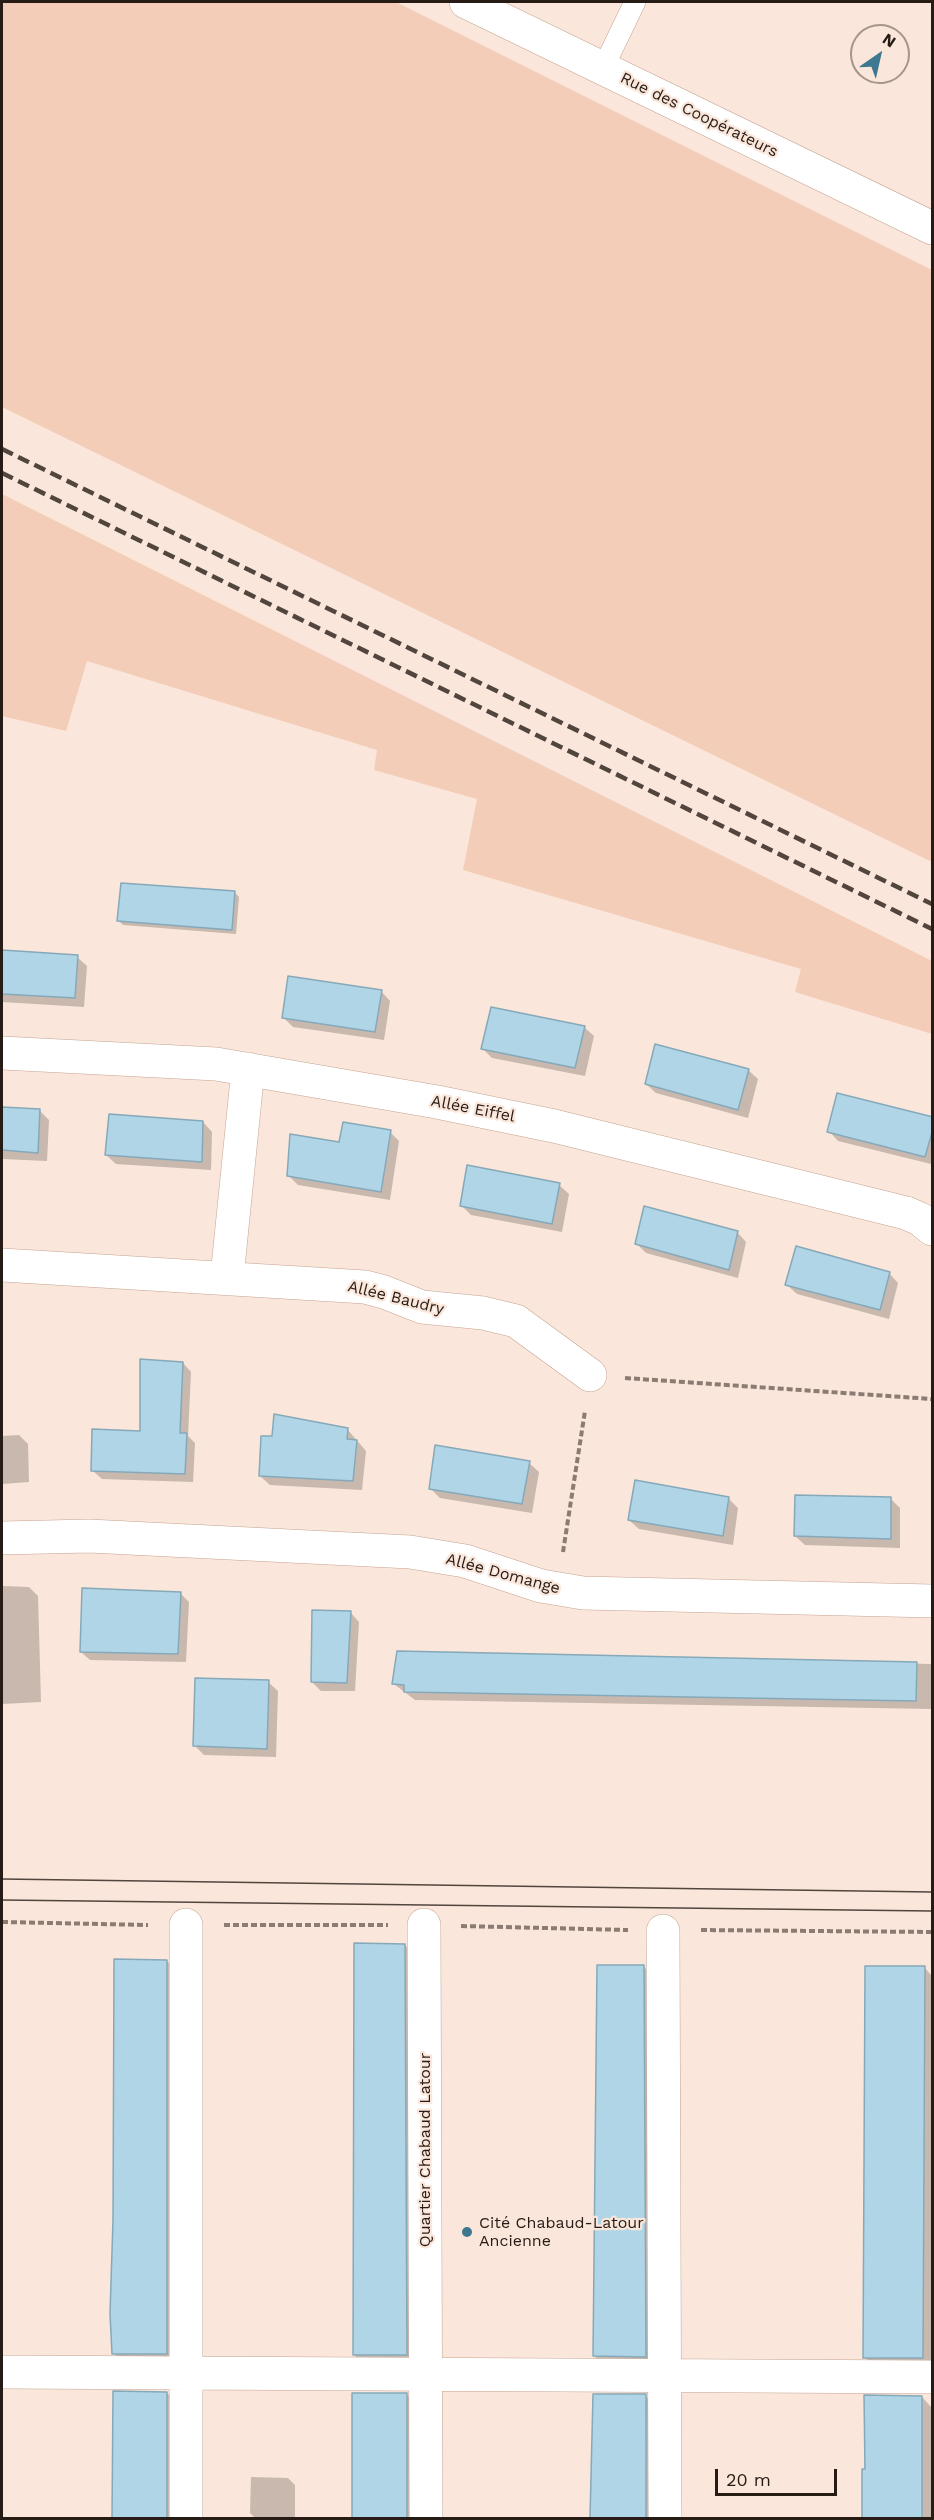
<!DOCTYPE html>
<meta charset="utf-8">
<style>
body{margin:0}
#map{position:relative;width:934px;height:2520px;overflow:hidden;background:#fae6da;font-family:"Work Sans",sans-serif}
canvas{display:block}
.frame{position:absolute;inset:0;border:3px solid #271b15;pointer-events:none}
.north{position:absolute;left:850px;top:24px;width:60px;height:60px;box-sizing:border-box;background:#fae6da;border:2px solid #a6958b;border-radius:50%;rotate:34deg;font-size:16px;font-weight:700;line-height:24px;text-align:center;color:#271b15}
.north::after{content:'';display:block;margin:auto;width:21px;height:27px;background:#3d7890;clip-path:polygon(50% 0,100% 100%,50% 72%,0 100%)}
.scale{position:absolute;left:715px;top:2469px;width:122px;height:27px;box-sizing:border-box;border:3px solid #271b15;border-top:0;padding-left:8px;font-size:18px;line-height:21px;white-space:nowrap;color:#271b15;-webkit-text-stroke:4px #fae6da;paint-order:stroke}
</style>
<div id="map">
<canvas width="934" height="2520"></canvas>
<div class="frame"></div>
<div class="north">N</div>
<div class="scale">20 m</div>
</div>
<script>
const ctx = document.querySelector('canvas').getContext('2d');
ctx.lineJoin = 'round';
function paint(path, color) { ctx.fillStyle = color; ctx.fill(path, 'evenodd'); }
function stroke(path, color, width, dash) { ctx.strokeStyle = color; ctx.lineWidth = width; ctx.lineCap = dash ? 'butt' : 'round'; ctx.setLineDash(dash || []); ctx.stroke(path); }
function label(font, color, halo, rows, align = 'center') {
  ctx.font = font + ' "Work Sans",sans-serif'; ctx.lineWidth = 4.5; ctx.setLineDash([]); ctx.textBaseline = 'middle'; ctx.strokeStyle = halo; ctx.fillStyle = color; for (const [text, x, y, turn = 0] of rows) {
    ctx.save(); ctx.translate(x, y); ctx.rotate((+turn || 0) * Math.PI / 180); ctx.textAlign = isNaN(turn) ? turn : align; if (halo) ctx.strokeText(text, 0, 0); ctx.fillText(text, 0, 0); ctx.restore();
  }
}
paint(new Path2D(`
 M2 2H396L932 270V862L2 407Z
 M2 494 932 961V1034L795 992 801 969 463 870 477 799 374 770 377 750 87 661 66 731 2 716Z`), '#f3cdb8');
paint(new Path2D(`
 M235 893 239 897 236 934 123 925 119 921Z
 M2 952 77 957 87 966 84 1007 2 1002Z
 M381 991 390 1001 384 1040 293 1027 283 1017Z
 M584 1027 594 1036 585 1076 492 1058 482 1048Z
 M748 1070 758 1079 748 1118 656 1093 646 1084Z
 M2 1108 39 1110 49 1120 47 1161 2 1159Z
 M932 1119 931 1164 838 1141 829 1131Z
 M203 1122 212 1132 211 1170 116 1164 106 1155Z
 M390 1132 399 1141 390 1200 298 1185 288 1175 340 1143Z
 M559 1185 569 1194 562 1232 471 1215 461 1205Z
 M737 1232 746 1242 738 1278 646 1253 637 1244Z
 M889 1273 898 1283 889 1319 797 1294 787 1285Z
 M183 1363 191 1372 188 1436 195 1443 193 1482 102 1479 93 1471 141 1432Z
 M347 1429 366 1451 362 1490 270 1485 260 1476Z
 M19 1435 28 1444 29 1482 2 1484V1436Z
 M529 1463 539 1472 532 1513 440 1498 430 1488Z
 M728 1498 738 1508 733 1545 639 1529 629 1520Z
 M891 1499 900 1508V1548L805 1545 795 1536Z
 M2 1586 29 1587 38 1596 41 1702 2 1704Z
 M180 1593 189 1602 186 1662 90 1660 81 1652Z
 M351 1613 359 1622 355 1691H321L312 1682Z
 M399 1653 932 1664V1709L415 1700 394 1684Z
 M268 1682 278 1691 276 1757 204 1755 195 1746Z
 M405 1945 414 1955 416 2364H364L354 2355Z
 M116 1960 167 1961 176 1971V2363H123L114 2353 112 2314Z
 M644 1967 653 1976 655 2366 604 2365 594 2356Z
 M924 1967 932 1976V2367H874L865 2357Z
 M114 2393H167L176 2402 175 2518H113Z
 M354 2394H406L416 2404 415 2518H353Z
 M594 2395 645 2396 655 2405V2518H592Z
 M865 2397H922L931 2407V2518H864Z
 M251 2477 288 2478 295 2485V2518H255L250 2513Z`), '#0003');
const building = new Path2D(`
 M121 883 235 891 232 930 117 921Z
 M2 950 78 955 75 998 2 994Z
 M288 976 382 990 375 1032 282 1018Z
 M491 1007 585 1026 575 1068 481 1049Z
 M655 1044 749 1069 738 1110 645 1084Z
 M837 1093 933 1117V1129L925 1157 827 1132Z
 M2 1107 40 1109 38 1153 2 1150Z
 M109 1114 203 1121 202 1162 105 1155Z
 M343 1122 391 1130 381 1192 287 1176 290 1134 339 1142Z
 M467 1165 560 1183 552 1224 460 1206Z
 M644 1206 738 1231 729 1270 635 1244Z
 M796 1246 890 1272 880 1310 785 1285Z
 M140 1359 183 1362 180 1433H187L185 1474 91 1471 92 1429 140 1431Z
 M274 1414 348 1428 347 1439 357 1440 353 1481 259 1476 261 1436H272Z
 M435 1445 530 1461 522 1504 429 1489Z
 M635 1480 729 1497 723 1536 628 1520Z
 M795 1495 891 1497V1539L794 1536Z
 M82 1588 181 1592 178 1654 80 1652Z
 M312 1610 351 1611 347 1683 311 1682Z
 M397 1651 917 1662 916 1701 404 1692V1685L392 1684Z
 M195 1678 269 1680 267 1749 193 1746Z
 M354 1943 405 1944 407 2355H353Z
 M114 1959 167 1960V2354H112L110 2314 113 2220Z
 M597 1965H644L646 2357 593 2356Z
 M865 1966H925L923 2358H863Z
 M113 2391 167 2392V2518H112Z
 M352 2393H407V2518H352Z
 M593 2394H646V2518H590Z
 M864 2395 922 2396V2518H862V2469H865Z`);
paint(building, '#b0d5e6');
stroke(building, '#85a9b9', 1.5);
const service = new Path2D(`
 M603 68 635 2`);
const minor = new Path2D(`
 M466 2 932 228
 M2 1053 216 1064 437 1102 554 1126 906 1213 920 1219 932 1229
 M2 1265 365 1287 384 1292 422 1307 483 1313 516 1321 590 1375
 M227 1277 248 1069
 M2 1538 89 1536 410 1552 465 1561 541 1586 583 1593 932 1601
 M424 1925 426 2518
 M663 1931 665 2518
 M2 2372 932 2377
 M186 2518V1925`);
stroke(service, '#c4a492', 22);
stroke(minor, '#c4a492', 34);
stroke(new Path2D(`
 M625 1378 932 1399
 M563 1552 585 1411
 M2 1922 148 1925
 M224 1925H388
 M461 1926 628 1930
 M701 1930 932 1932`), '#8b7b72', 4, [6, 3]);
stroke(service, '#fff', 21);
stroke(minor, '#fff', 33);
stroke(new Path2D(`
 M2 1879 932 1892
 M2 1900 932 1911`), '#52453e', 1.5);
stroke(new Path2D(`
 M2 449 932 904
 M2 473 932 929`), '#52453e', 4.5, [12, 6]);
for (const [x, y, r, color] of [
 [467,2232,6,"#3d7890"]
]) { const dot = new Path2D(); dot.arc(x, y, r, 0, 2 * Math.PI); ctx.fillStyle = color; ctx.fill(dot); stroke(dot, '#fae6da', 2); }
label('16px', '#271b15', '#fae6da', [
 ["Rue des Coopérateurs",699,115,26],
 ["Allée Eiffel",473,1109,11],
 ["Allée Baudry",396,1298,14],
 ["Allée Domange",503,1574,15],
 ["Quartier Chabaud Latour",425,2150,-90]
]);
label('16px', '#271b15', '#fae6da', [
 ["Cité Chabaud-Latour",479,2223],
 ["Ancienne",479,2241]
], 'left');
</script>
